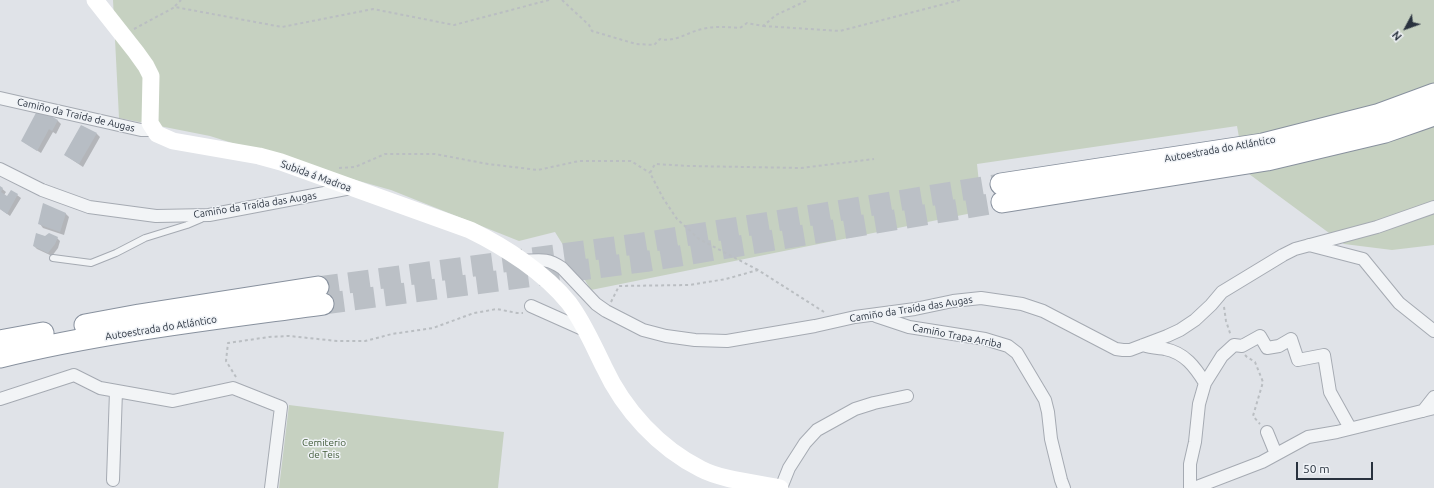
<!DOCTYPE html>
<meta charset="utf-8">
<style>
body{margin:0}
#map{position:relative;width:1434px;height:488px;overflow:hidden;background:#e0e3e8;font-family:Ubuntu,sans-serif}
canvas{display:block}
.north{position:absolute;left:1386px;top:8px;width:40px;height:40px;-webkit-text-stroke:3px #eff2f6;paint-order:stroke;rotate:229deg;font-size:11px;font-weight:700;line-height:16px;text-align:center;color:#29323e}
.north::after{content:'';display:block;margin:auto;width:14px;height:18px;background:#29323e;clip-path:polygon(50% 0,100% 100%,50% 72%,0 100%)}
.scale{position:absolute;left:1296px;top:462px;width:77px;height:18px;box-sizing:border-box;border:2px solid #29323e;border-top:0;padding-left:5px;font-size:12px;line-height:14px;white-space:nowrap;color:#29323e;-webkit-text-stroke:3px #eff2f6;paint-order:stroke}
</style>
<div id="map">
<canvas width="1434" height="488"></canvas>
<div class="north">N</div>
<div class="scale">50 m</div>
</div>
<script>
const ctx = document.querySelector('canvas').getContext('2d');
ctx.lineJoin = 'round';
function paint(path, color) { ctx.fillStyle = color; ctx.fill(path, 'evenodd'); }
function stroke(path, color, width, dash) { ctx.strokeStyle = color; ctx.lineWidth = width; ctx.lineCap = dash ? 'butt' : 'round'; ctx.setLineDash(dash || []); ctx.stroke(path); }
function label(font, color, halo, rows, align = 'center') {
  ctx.font = font + ' Ubuntu,sans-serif'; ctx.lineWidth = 3; ctx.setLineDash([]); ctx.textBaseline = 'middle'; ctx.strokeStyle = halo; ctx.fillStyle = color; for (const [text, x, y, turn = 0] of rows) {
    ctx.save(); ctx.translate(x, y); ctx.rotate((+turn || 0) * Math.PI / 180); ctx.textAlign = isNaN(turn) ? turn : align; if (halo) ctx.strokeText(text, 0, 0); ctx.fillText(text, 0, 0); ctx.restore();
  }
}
paint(new Path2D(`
 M113 0H1434V245L1392 250 1344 244 1245 171 1237 126 977 164 982 211 591 290 555 232 519 241 391 190 299 164 210 136 119 118Z
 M289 405 504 432 498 488H279Z`), '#c6d1c1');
paint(new Path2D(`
 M39 110 58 121 61 124 56 134 53 132 41 153 22 141Z
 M82 126 97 134 100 137 83 167 65 155Z
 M0 187 6 192 4 195 7 197 17 195 21 198 10 216 0 209Z
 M65 213 69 217 64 235 43 228 40 224Z
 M45 237 57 238 60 241 58 248 52 256 37 249 34 246Z`), '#0003');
paint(new Path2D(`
 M38 109 58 120 52 131 49 129 37 151 21 141Z
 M81 125 97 133 79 164 64 155Z
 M0 186 3 188 1 192 7 196 11 190 18 194 7 214 0 209Z
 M43 203 66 213 60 232 38 224Z
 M36 233 45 236 49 233 58 237 55 244 48 253 33 246Z`), '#b7bdc4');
stroke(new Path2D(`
 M318 287 636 244 1001 184
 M323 304 649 261 1002 202`), '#bbc0c6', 21, [21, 10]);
const lane = new Path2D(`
 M53 258 91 263 116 253 145 238 187 225 201 219`);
const street = new Path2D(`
 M0 98 141 130H148L153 128
 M0 169 42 190 89 207 156 216 209 215 351 188
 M1309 245 1363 259 1399 303 1434 331
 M523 261C541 260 547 258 562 268L596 304 606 311 643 330 666 336 695 340 727 341 815 326 855 317 915 309 953 301 981 298 1022 304 1043 311 1116 349 1123 350H1130L1167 336 1180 330 1195 320 1211 305 1222 292 1283 255 1295 249 1377 227 1434 207
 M531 306 587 331
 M876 316 909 327 985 339 1008 346 1017 353 1045 400 1048 412 1051 439 1061 480 1064 488
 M1143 345C1151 348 1158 348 1165 349 1185 353 1195 367 1205 383
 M0 399 74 375 100 388 173 401 233 388 281 407 271 488
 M1423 411 1434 397
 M1267 432 1276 454
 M113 480 116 391
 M781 488 789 468 805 443 817 430 855 409 874 403 907 396
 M1190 488V464L1195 442 1199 404 1205 383 1222 356 1234 345 1242 346 1260 336 1267 348 1279 346 1291 339 1298 360 1324 355 1330 392 1350 428
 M1194 488 1262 462 1308 437 1337 432 1434 408`);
const highway = new Path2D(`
 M1001 184 1263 144 1377 115 1434 94
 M1002 202 1267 160 1385 132 1434 115
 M85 325 139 315 318 287
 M0 341 43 333
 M0 357C106 331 215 319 323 304`);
stroke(lane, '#a5aab2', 8);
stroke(street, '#a5aab2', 14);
stroke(highway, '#88919e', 23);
stroke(new Path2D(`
 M562 0 589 25 592 31 636 44 654 45 660 39C674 43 688 32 702 29 715 26 727 27 740 28L747 23 763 26 776 15 808 0
 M175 6 181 0
 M763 26 840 31 960 0
 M134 29 175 7 282 27 373 9 454 25 549 0
 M339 168 355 167 385 154H435L488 164 538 170 579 161H631L650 173
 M758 270 699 239 677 219 663 198 650 173 655 164 689 166 801 168 874 159
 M611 302 619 286 690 285 726 279 758 270 824 312
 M1224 307 1226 321 1231 336
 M1245 355 1247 357 1255 362 1263 382 1253 416 1260 424
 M236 377 226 361 228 343 269 337 289 336 337 341H365L392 334 433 328 474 313 497 309 517 313H523`), '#babec2', 2, [3, 3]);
stroke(lane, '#f2f4f6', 6);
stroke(street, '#f2f4f6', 12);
stroke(new Path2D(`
 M95 0 136 52 146 66 151 76 150 123 157 134 173 141 259 156 281 162 470 230C505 247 545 273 569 303 584 323 593 345 604 367 624 410 659 448 701 469 722 480 756 483 780 488`), '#fff', 17);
stroke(highway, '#fff', 21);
label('10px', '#29323e', '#eff2f6', [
 ["Camiño da Traida de Augas",76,115,13],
 ["Autoestrada do Atlántico",1220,149,-10],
 ["Subida á Madroa",316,176,20],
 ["Camiño da Traída das Augas",255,205,-9],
 ["Camiño da Traída das Augas",911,309,-9],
 ["Autoestrada do Atlántico",161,328,-9],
 ["Camiño Trapa Arriba",957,336,11]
]);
label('10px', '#3f5937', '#eff2f6', [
 ["Cemiterio",324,443],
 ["de Teis",324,455]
]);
</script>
